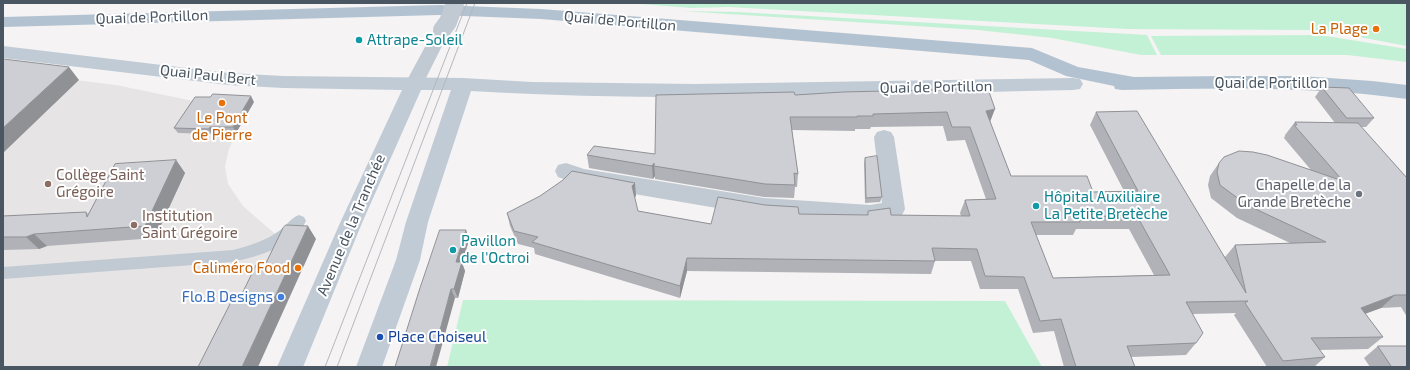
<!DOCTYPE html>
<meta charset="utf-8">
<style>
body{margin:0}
#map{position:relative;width:1410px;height:370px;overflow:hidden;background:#f5f3f3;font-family:"Exo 2",sans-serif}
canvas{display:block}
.frame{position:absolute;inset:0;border:4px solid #4a5661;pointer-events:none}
</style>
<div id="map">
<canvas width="1410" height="370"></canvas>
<div class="frame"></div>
</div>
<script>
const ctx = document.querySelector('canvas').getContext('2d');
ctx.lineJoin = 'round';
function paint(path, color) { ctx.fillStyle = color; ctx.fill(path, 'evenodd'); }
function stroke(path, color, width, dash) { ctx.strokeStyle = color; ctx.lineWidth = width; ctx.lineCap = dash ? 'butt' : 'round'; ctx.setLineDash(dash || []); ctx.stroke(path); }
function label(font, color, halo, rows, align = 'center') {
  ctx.font = font + ' "Exo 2",sans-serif'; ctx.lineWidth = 4; ctx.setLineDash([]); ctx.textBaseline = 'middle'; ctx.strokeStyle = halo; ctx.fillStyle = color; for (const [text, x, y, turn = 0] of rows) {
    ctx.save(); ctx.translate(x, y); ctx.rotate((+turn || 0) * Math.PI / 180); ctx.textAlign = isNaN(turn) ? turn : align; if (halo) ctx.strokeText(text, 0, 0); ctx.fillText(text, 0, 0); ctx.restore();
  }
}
paint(new Path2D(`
 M43 76 116 85 198 102 213 132 236 133 229 149 225 166 228 184 243 206 274 233 292 238 222 367H3V112Z`), '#e6e4e5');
paint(new Path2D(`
 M628 3H1407V46L1327 31 1308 30 1127 29 728 7 691 8Z
 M682 11 737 12 1147 35 1157 55H1141L1052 38 978 30Z
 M1320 35 1407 49V62L1347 55H1161L1151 36Z
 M463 300 1005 301 1042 367H447Z`), '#c3f1d5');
paint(new Path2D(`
 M299 215 304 217 306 221C293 247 259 256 233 262L3 279V267L233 250C249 246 265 241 279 231 286 226 291 218 299 215Z`), '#c1cad2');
paint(new Path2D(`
 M442 25 448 26 450 30 423 84 420 88 414 90 408 88 405 84 434 30 436 26Z`), '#c1cad2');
paint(new Path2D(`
 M884 130 891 132 894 137 905 209 902 215 870 223 764 216 581 185 558 177 555 171 558 165 566 163 584 169 764 198 870 205 882 203 874 137 877 132Z`), '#c1cad2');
paint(new Path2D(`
 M3 46 229 73 283 76 463 78 532 82 695 84 1073 78 1080 79 1083 84 1080 89 1073 90C872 94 671 103 471 91L428 222 420 260 382 367H356L396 260 406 222 451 90H421L362 223 303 367H277L340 223 402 90 283 88 229 85 3 58Z`), '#c1cbd6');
paint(new Path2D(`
 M439 5 541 9 1032 48 1078 67 1134 77 1229 76H1301L1372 81 1407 85V99C1312 86 1217 88 1122 90L1115 89 1114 86 1066 76 1029 60 541 19 439 15 3 27V17Z`), '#b3c2d1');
stroke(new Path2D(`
 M325 367 467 3
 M337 367 475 3`), '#b5b8bd', 1);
stroke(new Path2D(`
 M442 30 448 22 455 3`), '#c1cad2', 18);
paint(new Path2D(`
 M1322 87 1374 118 1366 127H1361L1407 178V317L1401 307 1381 308 1365 314 1383 337 1368 349 1319 350 1325 357 1314 367H1267L1234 315 1236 313 1193 314 1196 343 1186 355 1131 357 1135 367H1064L1054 331 1033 333 1018 289H980L971 261H935L931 274 687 271 680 298 535 254 534 248 518 244 510 226 507 213 636 196 634 198 638 211 711 224 799 214 868 215V211L891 215 961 216 960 213 965 200 986 199 965 140 947 141 943 126 871 127 870 129H855V131L792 130 798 174 797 187H795L794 198 764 197 655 179V176L653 179 589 168 587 155 655 154 795 95 988 89 990 122 1011 176 1093 192 1124 191 1090 125 1096 112 1225 257 1235 245 1290 243 1237 218 1211 198 1208 185 1210 176 1219 163 1311 170 1284 138 1285 136V135L1295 122 1335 123 1315 97ZM1076 229H1129L1154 275 1053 278 1036 235H1073Z
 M254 102 236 133 213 132 212 134 178 133 174 128Z
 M865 158 882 197 880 202 865 203 864 163Z
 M176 160 185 173 155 238 47 246 39 249 3 250V216L86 212 88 214Z
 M466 230 469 240 462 263 465 271 458 298H455L420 288Z
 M1378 346 1407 367H1370L1364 358Z`), '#b0b2b7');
paint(new Path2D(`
 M69 67 79 80 3 153V128Z
 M251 96 254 102 236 133 233 127Z
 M995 109 990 122 986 111Z
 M210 127 213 132 212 134 209 129Z
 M176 160 185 173 155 238 145 226Z
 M654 163 655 176 653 179 652 166Z
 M635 183 636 196 633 199 632 186Z
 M308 226 316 239 258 367H242Z
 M466 230 469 240 462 263 465 271 458 298 454 289 456 262Z
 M34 234 47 246 39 249 26 237Z
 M687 258V271L680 298V286Z
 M451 289 455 298 436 367H430Z
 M1395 295 1381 308 1347 320 1361 308Z`), '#909195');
const building = new Path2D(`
 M3 59 69 67 3 128Z
 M1322 87 1349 88 1374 118H1347Z
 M988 89 995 109 986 111 1011 176H1087L1093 192 1138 191 1096 112 1137 111 1246 293 1235 245 1326 242 1247 205 1220 185 1217 172 1219 163 1224 157 1239 151 1253 152 1267 155 1343 181 1294 125H1297L1295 122 1358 123 1407 178V295H1395L1361 308 1383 337 1311 338 1325 357 1283 361 1245 303 1248 301 1186 302 1203 333 1196 343 1127 346 1135 367H1076L1061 319 1040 321 1024 277 985 276 977 249 932 248 935 261 687 258 680 286 532 242 538 237 514 231 507 213 540 196 563 180 572 171 635 183 632 186 638 211 711 224 718 197 765 205 798 207 799 214 868 215V211L890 208 891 215 970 216 965 200 996 199 970 127H952L947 112 873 114V116H857V117H790L798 174 794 173 795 185 765 184 654 166V163L652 166 587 155 594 146 655 154 656 95 794 92 795 95 843 92ZM1137 216 1170 275 1053 278 1031 222H1080L1077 217Z
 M213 94 251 96 233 127H210L209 129 174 128 195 97H210Z
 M877 156 882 197 866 198 865 158Z
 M176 160 145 226 34 234 26 237H3V216L86 212 87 217 115 164Z
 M286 225 308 226 242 367H198L232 300H239L257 263H266L283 228Z
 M440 230H466L456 262H462L454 289H451L430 367H395L420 288Z
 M1378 346H1407V367H1392Z`);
paint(building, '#cdcfd5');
stroke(building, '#909195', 1);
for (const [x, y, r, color] of [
 [1376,29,4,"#e8710a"],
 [359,40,4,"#0f9aa8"],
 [222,103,4,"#e8710a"],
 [48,184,4,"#8d6e63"],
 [1359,194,4,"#6b7280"],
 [1036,206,4,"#0f9aa8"],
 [134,225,4,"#8d6e63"],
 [453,250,4,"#0f9aa8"],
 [298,268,4,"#e8710a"],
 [281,297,4,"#3f7fe0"],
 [380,337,4,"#1a4fb4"]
]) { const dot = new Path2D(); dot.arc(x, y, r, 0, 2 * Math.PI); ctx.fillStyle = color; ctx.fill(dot); stroke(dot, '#fff', 1.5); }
label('15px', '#4a5661', '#fff', [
 ["Quai de Portillon",152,17,-2],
 ["Quai de Portillon",620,21,5],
 ["Quai Paul Bert",208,75,6],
 ["Quai de Portillon",1271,83],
 ["Quai de Portillon",936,87,-1],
 ["Avenue de la Tranchée",351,225,-67]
]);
label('15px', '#c56008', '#fff', [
 ["La Plage",1368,29],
 ["Le Pont",222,118,"center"],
 ["de Pierre",222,135,"center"],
 ["Caliméro Food",290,268]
], 'right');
label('15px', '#0d838f', '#fff', [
 ["Attrape-Soleil",367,40],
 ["Hôpital Auxiliaire",1044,197],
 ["La Petite Bretèche",1044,214],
 ["Pavillon",461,241],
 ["de l'Octroi",461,258]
], 'left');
label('15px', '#785e54', '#fff', [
 ["Collège Saint",56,175],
 ["Grégoire",56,192],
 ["Institution",142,216],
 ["Saint Grégoire",142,233]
], 'left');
label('15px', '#5b616d', '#fff', [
 ["Chapelle de la",1351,185],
 ["Grande Bretèche",1351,202]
], 'right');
label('15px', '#366cbe', '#fff', [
 ["Flo.B Designs",273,297]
], 'right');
label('15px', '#164399', '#fff', [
 ["Place Choiseul",388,337]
], 'left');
</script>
